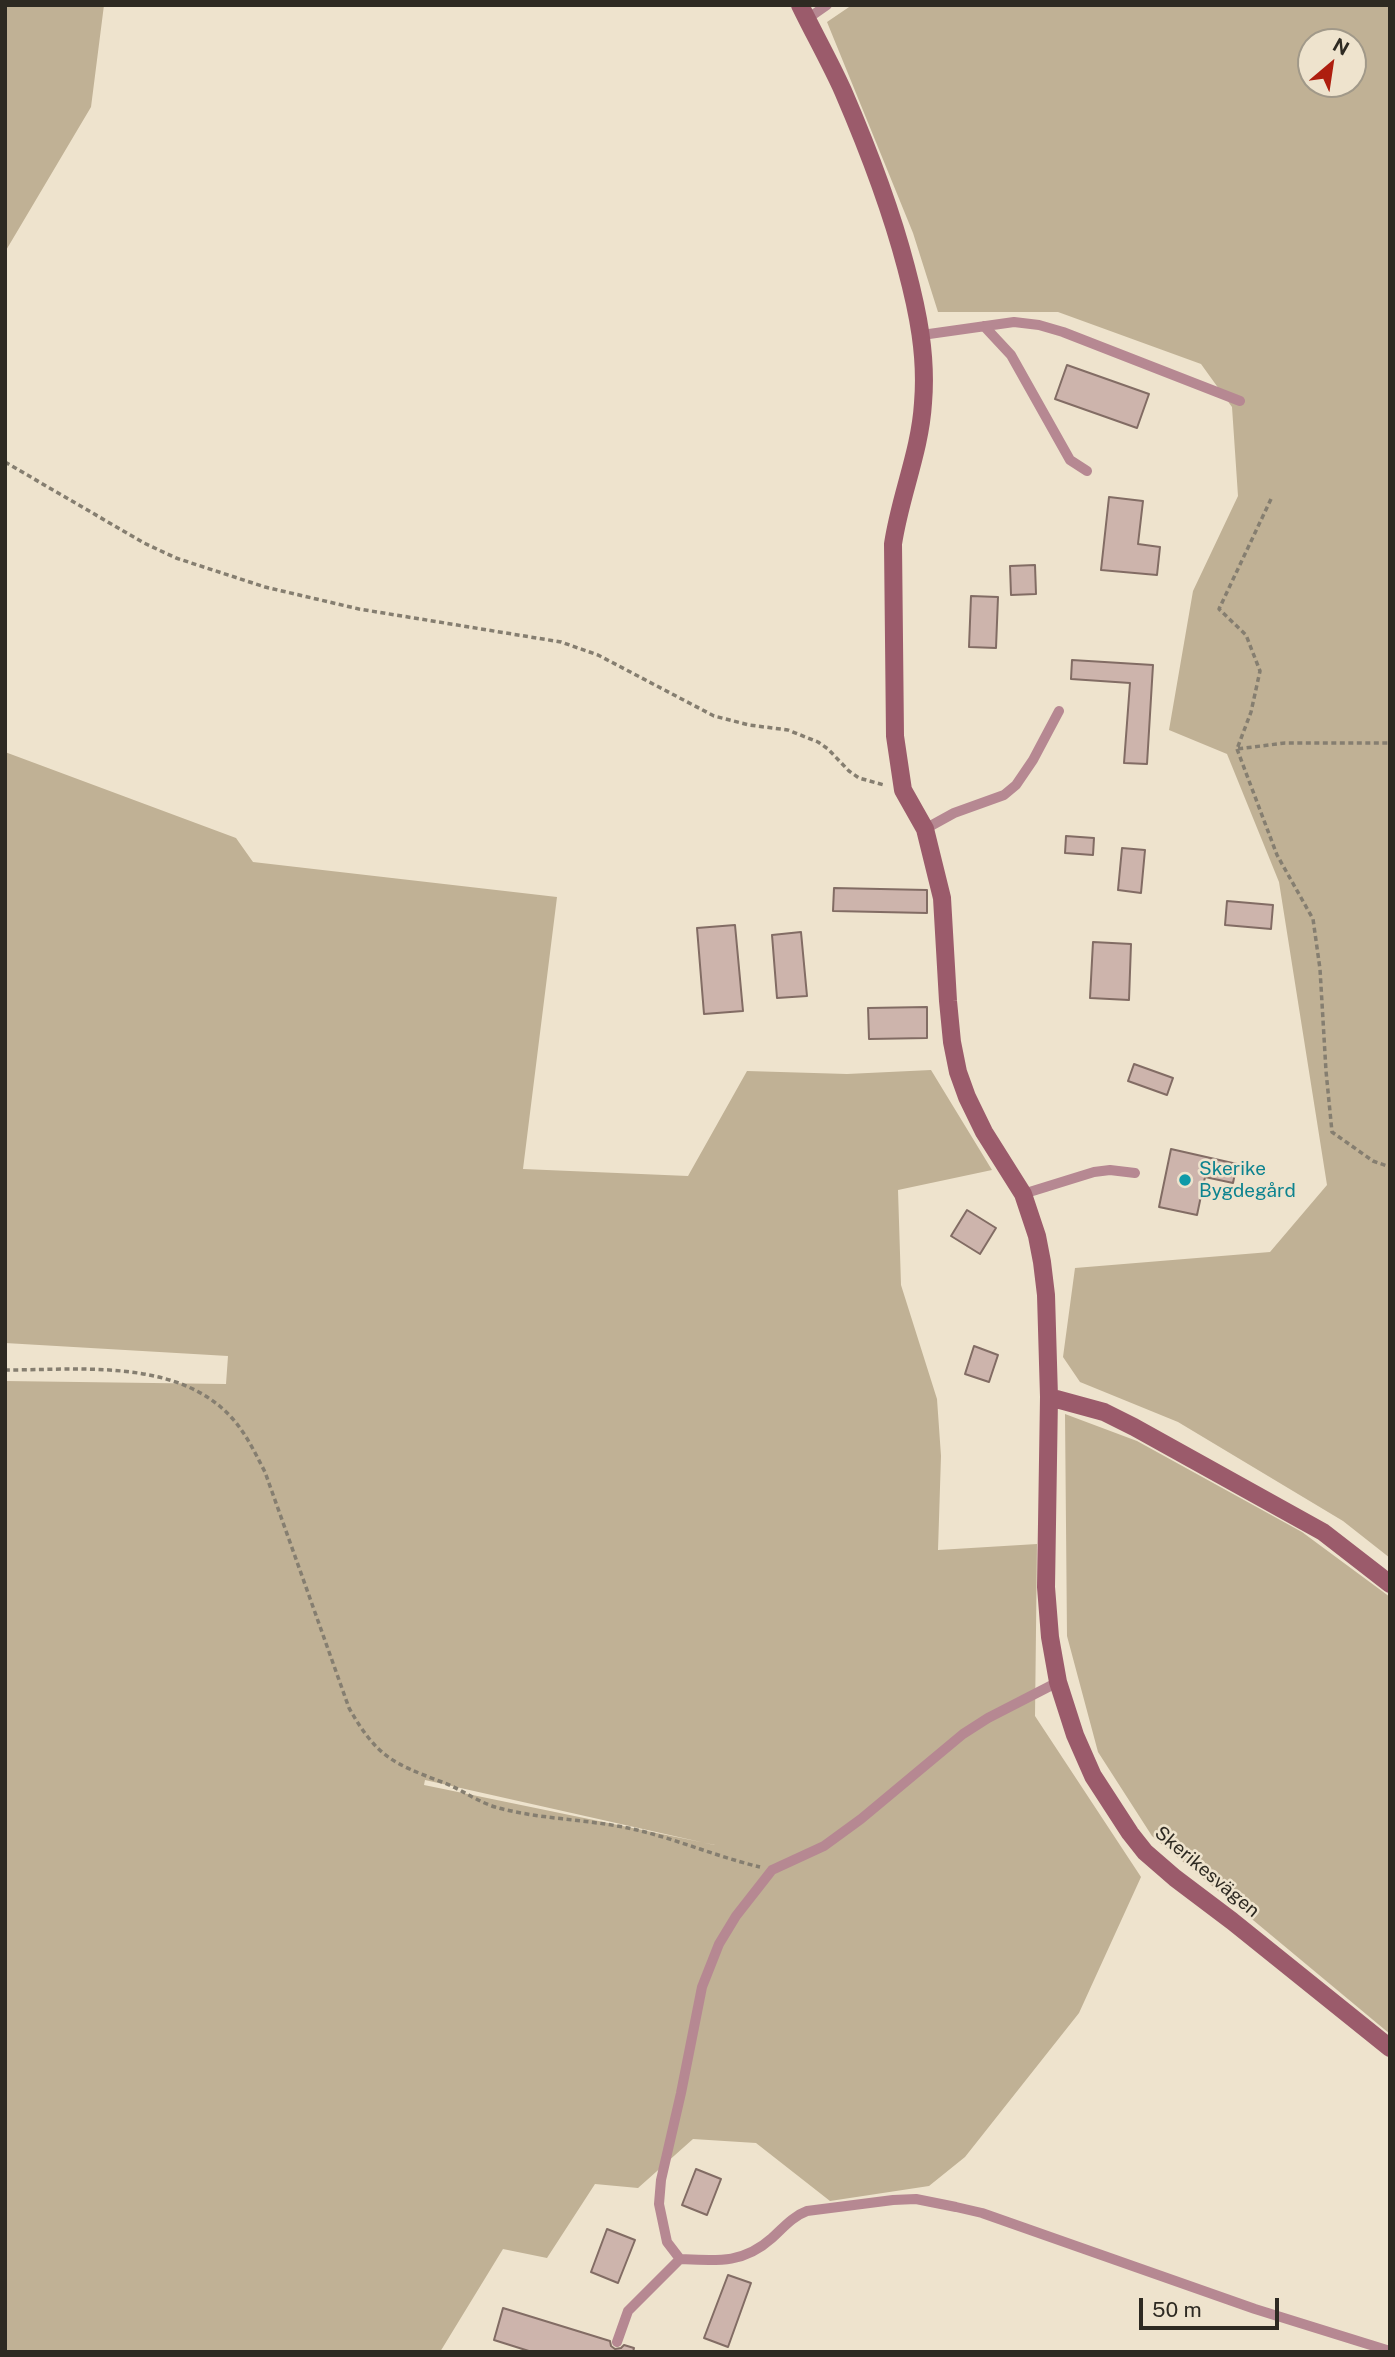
<!DOCTYPE html>
<meta charset="utf-8">
<style>
body{margin:0}
#map{position:relative;width:1395px;height:2357px;overflow:hidden;background:#eee3cd;font-family:"Public Sans",sans-serif}
canvas{display:block}
.frame{position:absolute;inset:0;border:7px solid #2e2a22;pointer-events:none}
.north{position:absolute;left:1297px;top:28px;width:70px;height:70px;box-sizing:border-box;background:#eee3cd;border:2px solid #a19989;border-radius:50%;rotate:29deg;font-size:19px;font-weight:700;line-height:28px;text-align:center;color:#2e2a22}
.north::after{content:'';display:block;margin:auto;width:24px;height:32px;background:#ae1e0f;clip-path:polygon(50% 0,100% 100%,50% 72%,0 100%)}
.scale{position:absolute;left:1139px;top:2298px;width:140px;height:32px;box-sizing:border-box;border:4px solid #2e2a22;border-top:0;padding-left:9px;font-size:21px;line-height:24px;white-space:nowrap;color:#2e2a22;-webkit-text-stroke:5px #eee3cd;paint-order:stroke}
</style>
<div id="map">
<canvas width="1395" height="2357"></canvas>
<div class="frame"></div>
<div class="north">N</div>
<div class="scale">50 m</div>
</div>
<script>
const ctx = document.querySelector('canvas').getContext('2d');
ctx.lineJoin = 'round';
function paint(path, color) { ctx.fillStyle = color; ctx.fill(path, 'evenodd'); }
function stroke(path, color, width, dash) { ctx.strokeStyle = color; ctx.lineWidth = width; ctx.lineCap = dash ? 'butt' : 'round'; ctx.setLineDash(dash || []); ctx.stroke(path); }
function label(font, color, halo, rows, align = 'center') {
  ctx.font = font + ' "Public Sans",sans-serif'; ctx.lineWidth = 5; ctx.setLineDash([]); ctx.textBaseline = 'middle'; ctx.strokeStyle = halo; ctx.fillStyle = color; for (const [text, x, y, turn = 0] of rows) {
    ctx.save(); ctx.translate(x, y); ctx.rotate((+turn || 0) * Math.PI / 180); ctx.textAlign = isNaN(turn) ? turn : align; if (halo) ctx.strokeText(text, 0, 0); ctx.fillText(text, 0, 0); ctx.restore();
  }
}
paint(new Path2D(`
 M5 5H104L91 107 5 252Z
 M852 5H1390V1558L1343 1521 1178 1422 1080 1382 1063 1357 1075 1268 1270 1252 1327 1185 1279 882 1227 754 1169 730 1193 591 1238 496 1232 407 1201 364 1058 312H938L913 233 827 22ZM1311 42H1353V84H1311Z
 M5 752 236 838 253 862 557 897 523 1169 688 1176 747 1071 847 1074 931 1070 992 1170 898 1190 901 1285 937 1399 941 1456 938 1550 1037 1544 1035 1716 1141 1877 1079 2013 965 2157 929 2186 830 2201 756 2143 693 2139 638 2188 595 2184 547 2258 503 2249 440 2352H5V1381L226 1384 228 1356 5 1343ZM425 1780 714 1845H715L424 1785Z
 M1065 1414 1137 1441 1302 1532 1390 1597V2034L1152 1836 1098 1752 1067 1636Z`), '#c0b195');
const building = new Path2D(`
 M1067 365 1149 394 1137 428 1055 399Z
 M1109 497 1143 501 1138 544 1160 547 1157 575 1101 570Z
 M1035 565 1036 594 1011 595 1010 566Z
 M971 596 998 597 996 648 969 647Z
 M1072 660 1153 665 1147 764 1124 763 1130 683 1071 679Z
 M1066 836 1094 838 1093 855 1065 853Z
 M1122 848 1145 850 1141 893 1118 890Z
 M834 888 927 890V913L833 911Z
 M1227 901 1273 905 1271 929 1225 925Z
 M735 925 743 1011 704 1014 697 928Z
 M801 932 807 996 777 998 772 935Z
 M1093 942 1131 944 1129 1000 1090 998Z
 M927 1007V1038L869 1039 868 1008Z
 M1134 1064 1173 1078 1167 1095 1128 1081Z
 M1171 1149 1237 1164 1233 1183 1205 1177 1197 1215 1159 1207Z
 M967 1210 996 1228 980 1254 951 1236Z
 M974 1346 998 1355 989 1382 965 1374Z
 M696 2169 721 2179 707 2215 682 2205Z
 M607 2229 635 2240 618 2283 591 2272Z
 M728 2275 751 2283 728 2347 704 2338Z
 M503 2308 610 2341 611 2346 615 2349 621 2348 624 2345 634 2348 633 2352H532L494 2340Z`);
paint(building, '#cdb4ac');
stroke(building, '#826c64', 2);
stroke(new Path2D(`
 M5 462 144 543 176 558 265 587 359 609 561 642 598 655 714 716 749 725 788 730 818 742 828 749 849 771 859 778 884 785
 M1271 499 1219 609 1246 635 1260 671 1251 712 1237 749 1285 743H1390
 M1237 749 1277 855 1313 919 1320 969 1326 1071 1332 1132 1373 1161 1390 1167
 M5 1370C79 1370 177 1358 231 1417 246 1433 255 1453 265 1472L349 1708C377 1757 392 1763 442 1782 461 1789 476 1801 495 1807 541 1820 591 1819 637 1830 679 1840 718 1857 760 1867`), '#857e70', 3.5, [5, 3.5]);
stroke(new Path2D(`
 M807 19 827 5
 M984 326 1011 355 1070 460 1087 471
 M922 335 1014 322 1039 325 1063 332 1240 401
 M925 829 954 813 1004 795 1016 785 1033 760 1059 711
 M1023 1194 1094 1172 1110 1170 1135 1173
 M1058 1682 988 1718 963 1734 861 1819 824 1846 772 1870 736 1916 719 1944 702 1987 681 2093 661 2180 659 2204 667 2242 680 2259C717 2261 743 2264 772 2238 783 2228 793 2216 807 2211L893 2200 916 2199 956 2207 982 2213 1255 2309 1390 2351
 M617 2342 628 2311 680 2259`), '#b68892', 10);
stroke(new Path2D(`
 M800 5C814 34 830 62 843 91 868 149 890 206 906 267 918 312 927 356 923 403 920 452 900 496 893 544L895 736 903 790 925 829 942 898 948 1001 952 1042 958 1072 967 1097 984 1132 1023 1194 1037 1236 1042 1262 1046 1295 1049 1397 1046 1587 1050 1637 1058 1682 1075 1735 1093 1776 1130 1833 1145 1852 1175 1878 1232 1921 1390 2048
 M1049 1397 1104 1412 1134 1427 1323 1532 1390 1584`), '#9b5b6b', 18);
for (const [x, y, r, color] of [
 [1185,1180,7,"#0f9aa8"]
]) { const dot = new Path2D(); dot.arc(x, y, r, 0, 2 * Math.PI); ctx.fillStyle = color; ctx.fill(dot); stroke(dot, '#eee3cd', 2.5); }
label('19px', '#0d838f', '#eee3cd', [
 ["Skerike",1199,1169],
 ["Bygdegård",1199,1191]
], 'left');
label('19px', '#2e2a22', '#eee3cd', [
 ["Skerikesvägen",1207,1872,40]
]);
</script>
